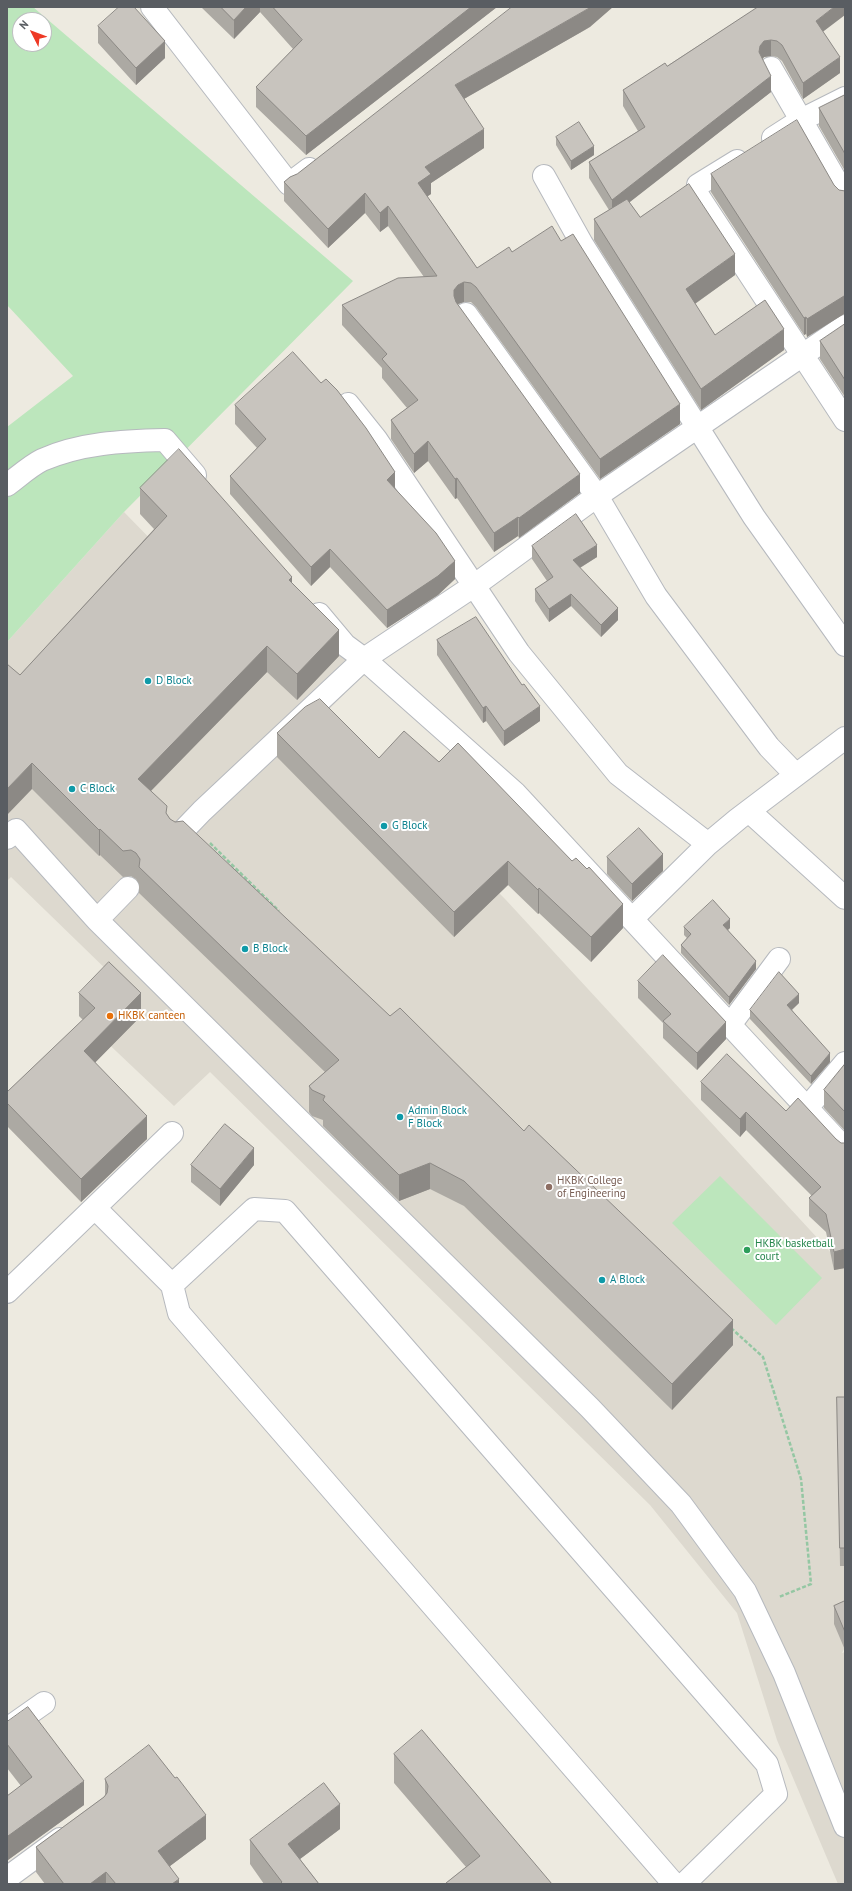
<!DOCTYPE html>
<style>
body{margin:0}
#map{position:relative;width:852px;height:1891px;overflow:hidden;background:#edeae0;font-family:"PT Sans",sans-serif}
canvas{display:block}
.frame{position:absolute;inset:0;border:8px solid #595d62;pointer-events:none}
.north{position:absolute;left:12px;top:12px;width:40px;height:40px;box-sizing:border-box;background:#fff;border:1px solid #bdbec0;border-radius:50%;rotate:312deg;font-size:11px;font-weight:700;line-height:16px;text-align:center;color:#595d62}
.north::after{content:'';display:block;margin:auto;width:14px;height:18px;background:#ee3925;clip-path:polygon(50% 0,100% 100%,50% 72%,0 100%)}
</style>
<div id="map">
<canvas width="852" height="1891"></canvas>
<div class="frame"></div>
<div class="north">N</div>
</div>
<script>
const ctx = document.querySelector('canvas').getContext('2d');
ctx.lineJoin = 'round';
function paint(path, color) { ctx.fillStyle = color; ctx.fill(path, 'evenodd'); }
function stroke(path, color, width, dash) { ctx.strokeStyle = color; ctx.lineWidth = width; ctx.lineCap = dash ? 'butt' : 'round'; ctx.setLineDash(dash || []); ctx.stroke(path); }
function label(font, color, halo, rows, align = 'center') {
  ctx.font = font + ' "PT Sans",sans-serif'; ctx.lineWidth = 4; ctx.setLineDash([]); ctx.textBaseline = 'middle'; ctx.strokeStyle = halo; ctx.fillStyle = color; for (const [text, x, y, turn = 0] of rows) {
    ctx.save(); ctx.translate(x, y); ctx.rotate((+turn || 0) * Math.PI / 180); ctx.textAlign = isNaN(turn) ? turn : align; if (halo) ctx.strokeText(text, 0, 0); ctx.fillText(text, 0, 0); ctx.restore();
  }
}
paint(new Path2D(`
 M124 512 298 690 345 645 368 671 323 715 506 900 845 1268V1647L842 1653 845 1652V1884H838L777 1740 737 1613 650 1505 210 1072 174 1106 79 1016 114 977 11 877 7 881V642Z`), '#ddd9cf');
paint(new Path2D(`
 M7 7H33L353 281 124 512 7 642V427L73 376 7 305ZM20 20H44V44H20Z
 M720 1176 822 1278 776 1325 672 1223Z`), '#bce6bc');
const minor = new Path2D(`
 M152 7 289 184 309 169
 M771 68 845 196
 M773 138 801 120 845 98
 M737 161 698 185 697 194 845 420
 M544 176 582 244 754 517 845 645
 M466 314 597 496 656 596 769 747 796 775
 M348 404 376 439 519 653 618 774 708 844
 M7 485C18 477 30 466 42 460 81 443 122 441 165 440L195 475
 M319 614 345 645 364 659 515 793 845 1149
 M749 811 845 898
 M178 836 202 811 364 659 475 585 597 496 845 326
 M7 838 16 830 97 920 128 888
 M632 919 708 844 738 819 845 738
 M97 920 590 1408 681 1504 745 1591 784 1673 845 1826
 M730 1025 779 959
 M807 1108 845 1063
 M95 1208 172 1285
 M7 1292 172 1133
 M7 1729 44 1703
 M11 1875 60 1839
 M674 1884 179 1313 172 1285 254 1209 285 1211 767 1764 776 1794 684 1884`);
stroke(minor, '#b6b9be', 24);
stroke(new Path2D(`
 M210 843 279 911
 M731 1328 763 1357 801 1479 811 1584 779 1597`), '#94c7a3', 2.5, [4, 2]);
stroke(minor, '#fff', 22);
paint(new Path2D(`
 M201 7H497L306 155 256 107V87L293 49 260 12 234 39Z
 M758 7 823 32 840 73 803 99 782 61 777 57 771 56 764 57 762 60 771 92 629 202 640 217 735 275 695 304 715 335 784 350 701 410 594 240V219L609 210 589 178V162L638 131 623 106V90L667 66Z
 M98 26 165 58 136 85 98 43Z
 M590 27 464 99 484 148 431 183V194L427 196 477 268 512 252 680 424 600 479 476 307 471 302H464L458 304V305L580 493 519 538 518 536 494 552 457 498 455 499 428 461 414 473 391 439V420L407 408 382 378V368L342 325V305L424 277 388 226 380 232 365 213 328 248 284 201V182L297 174Z
 M845 95V171L819 126V108Z
 M556 137 594 155 571 170 556 145Z
 M711 174 834 185 839 190 845 191V314H844L807 337 806 334 804 335 711 192Z
 M845 324V397L820 359V341Z
 M235 405 395 489 455 579 438 595 387 628 330 567 311 586 230 494V476L257 448 235 424Z
 M140 488 292 583 339 656 297 700 267 672 151 791 170 819 733 1345 672 1410 464 1206 430 1189 399 1201 323 1126V1120L312 1116 309 1112V1086L325 1072 139 893V884L136 879 131 876 123 877 100 855 99 856 32 789 20 675 154 529 140 514Z
 M532 546 597 557 580 568 618 620 601 637 571 606 549 622 535 601V589L547 581 532 559Z
 M437 640 540 721 504 746 486 721 483 723 437 655Z
 M277 733 379 758 623 928 591 962 539 913 538 914 508 885 454 937 277 757Z
 M607 857 663 871 632 901 607 874Z
 M684 927 730 928 728 930 756 969 729 1005 681 953V945L687 938 684 935Z
 M638 981 726 1039 697 1070 663 1038V1023L638 998Z
 M79 993 141 1016 95 1062 147 1139 81 1202 7 1126V1092L83 1020 79 1016Z
 M799 1003 792 1010 830 1062 811 1084 750 1019V1010Z
 M845 1064V1131L824 1108V1090Z
 M701 1082 786 1111 841 1143H845V1268L834 1270 826 1232 809 1216V1198L812 1196 746 1130 740 1137 701 1100Z
 M191 1165H254L220 1206 191 1182Z
 M837 1397H845V1566H840Z
 M845 1601V1650L834 1624V1606Z
 M7 1722 84 1805 8 1860 7 1859V1796L21 1786 7 1768Z
 M394 1754 552 1884H446V1883L466 1867 394 1783Z
 M105 1779 206 1839 170 1866 179 1884H45L36 1872V1847L104 1797 105 1796Z
 M340 1829 300 1859 319 1884H264L250 1864V1840Z`), '#aca9a3');
paint(new Path2D(`
 M246 7H260V12L234 39V20Z
 M471 7H497L306 155V136Z
 M591 7H613L590 27 455 104V85Z
 M834 7H845V15L816 37V21Z
 M771 40V56L764 57 760 62 759 52 760 46 764 41Z
 M165 41V58L136 85V68Z
 M840 57V73L803 99V83Z
 M771 76V92L612 216V200Z
 M484 129V148L431 183V194L418 203V183L425 167Z
 M594 146V155L571 170V161Z
 M365 193V213L328 248V229Z
 M388 206V226L380 232V213Z
 M735 254V275L686 310V289Z
 M464 282V302L458 304 454 309V290L458 285Z
 M844 296V314L807 337V319Z
 M806 317V334L804 335V318Z
 M784 329V350L701 410V389Z
 M680 404V424L600 479V459Z
 M428 441V461L414 473V454Z
 M395 472V490L387 480Z
 M580 474V493L519 538V518Z
 M457 478V498L455 499V479Z
 M518 517V536L494 552V533Z
 M597 545V557L573 572V560Z
 M330 549V567L311 586V567Z
 M455 561V579L438 595 387 628V610Z
 M292 577V603L289 580Z
 M571 594V606L549 622V609Z
 M618 608V620L601 637V625Z
 M339 630V656L297 700V674Z
 M267 646V672L138 804V779Z
 M486 706V721L483 723V708Z
 M540 706V721L504 746V731Z
 M32 763V789L7 815V789Z
 M100 829V855L99 856V830Z
 M663 854V871L632 901V884Z
 M508 861V885L454 937V912Z
 M539 888V913L538 914V890Z
 M623 904V928L591 962V937Z
 M730 919V928L723 934V925Z
 M756 961V969L729 1005V997Z
 M141 993V1016L84 1074V1051Z
 M799 994V1003L787 1014V1005Z
 M726 1022V1039L697 1070V1053Z
 M830 1053V1062L811 1084V1076Z
 M746 1112V1130L740 1137V1119Z
 M147 1116V1139L81 1202V1179Z
 M254 1148V1165L220 1206V1189Z
 M430 1163V1189L399 1201V1175Z
 M845 1249V1268L834 1270V1252Z
 M733 1320V1345L672 1410V1384Z
 M84 1781V1805L8 1860V1836Z
 M340 1804V1829L288 1868V1844Z
 M206 1815V1839L158 1875V1851Z
 M106 1872V1884H90Z
 M179 1879V1884H172Z`), '#8c8985');
const building = new Path2D(`
 M119 7H134L165 41 136 68 98 26Z
 M221 7H246L234 20Z
 M273 7H471L306 136 256 87 302 40Z
 M512 7H591L455 85 484 129 425 167 431 174 418 183 477 268 509 247 512 252 552 226 561 241 573 234 680 404 600 459 476 287 471 283 464 282 458 285 454 290V296L456 302 580 474 519 518 518 517 494 533 457 478 455 479 428 441 414 454 391 420 418 400 382 359 387 354 342 305 398 278 437 276 388 206 380 213 365 193 328 229 284 182 290 177 297 174Z
 M758 7H834L816 21 840 57 803 83 782 45 777 41 771 40 764 41 760 46 759 52 771 76 612 200 589 162 645 127 623 90 665 63 667 66Z
 M845 95V154L819 108Z
 M797 120 834 185 839 190 845 191V296H844L807 319 806 317 804 318 711 174Z
 M579 122 594 146 571 161 556 137Z
 M689 184 735 254 686 289 715 335 765 300 784 329 701 389 594 219 627 199 640 217Z
 M845 324V380L820 341Z
 M293 352 321 383 326 379 337 390 366 428 395 472 387 480 436 533 455 561 438 576 387 610 330 549 311 567 230 476 266 439 235 405Z
 M179 449 292 577 289 580 339 630 297 674 267 646 138 779 167 806 166 813 170 819 175 822 183 821 390 1016 400 1008 524 1131 529 1125 733 1320 672 1384 464 1181 430 1163 399 1175 323 1100 325 1096 312 1090 309 1086 339 1060 139 867 140 859 136 853 131 850 123 851 100 829 99 830 32 763 7 789V664L20 675 167 516 140 488Z
 M576 514 597 545 573 560 618 608 601 625 571 594 549 609 535 589 553 577 532 546Z
 M476 617 522 685 524 684 540 706 504 731 486 706 483 708 437 640Z
 M320 699 379 758 404 731 439 762 458 743 572 861 576 858 587 869 589 867 623 904 591 937 539 888 538 890 508 861 454 912 277 733 305 707Z
 M639 828 663 854 632 884 607 857Z
 M713 900 730 919 723 925 756 961 729 997 681 945 691 934 684 927Z
 M663 955 726 1022 697 1053 663 1021 671 1014 638 981Z
 M109 962 141 993 84 1051 147 1116 81 1179 7 1103V1092L95 1008 79 993Z
 M779 972 799 994 787 1005 830 1053 811 1076 750 1010Z
 M727 1054 786 1111 798 1098 836 1139 841 1143H845V1249L834 1252 826 1214 809 1198 821 1187 746 1112 740 1119 701 1082Z
 M845 1064V1112L824 1090Z
 M225 1124 254 1148 220 1189 191 1165Z
 M837 1397H845V1548H840Z
 M845 1601V1632L834 1606Z
 M28 1707 84 1781 8 1836 7 1834V1796L32 1777 7 1744V1722Z
 M422 1730 552 1884H447L446 1883 480 1856 394 1754Z
 M149 1745 175 1778 177 1777 206 1815 158 1851 179 1879 172 1884H116L106 1872 90 1884H64L36 1847 104 1797 107 1793 108 1786 105 1779Z
 M324 1783 340 1804 288 1844 319 1884H280L282 1882 250 1840Z`);
paint(building, '#c8c4be');
stroke(building, '#8c8985', 1);
for (const [x, y, r, color] of [
 [148,681,4,"#0f9aa8"],
 [72,789,4,"#0f9aa8"],
 [384,826,4,"#0f9aa8"],
 [245,949,4,"#0f9aa8"],
 [110,1016,4,"#e8710a"],
 [400,1117,4,"#0f9aa8"],
 [549,1187,4,"#8d6e63"],
 [747,1250,4,"#2e9e5b"],
 [602,1280,4,"#0f9aa8"]
]) { const dot = new Path2D(); dot.arc(x, y, r, 0, 2 * Math.PI); ctx.fillStyle = color; ctx.fill(dot); stroke(dot, '#fff', 1.5); }
label('11px', '#0d838f', '#fff', [
 ["D Block",156,681],
 ["C Block",80,789],
 ["G Block",392,826],
 ["B Block",253,949],
 ["Admin Block",408,1111],
 ["F Block",408,1124],
 ["A Block",610,1280]
], 'left');
label('11px', '#c56008', '#fff', [
 ["HKBK canteen",118,1016]
], 'left');
label('11px', '#785e54', '#fff', [
 ["HKBK College",557,1181],
 ["of Engineering",557,1194]
], 'left');
label('11px', '#27864d', '#fff', [
 ["HKBK basketball",755,1244],
 ["court",755,1257]
], 'left');
</script>
